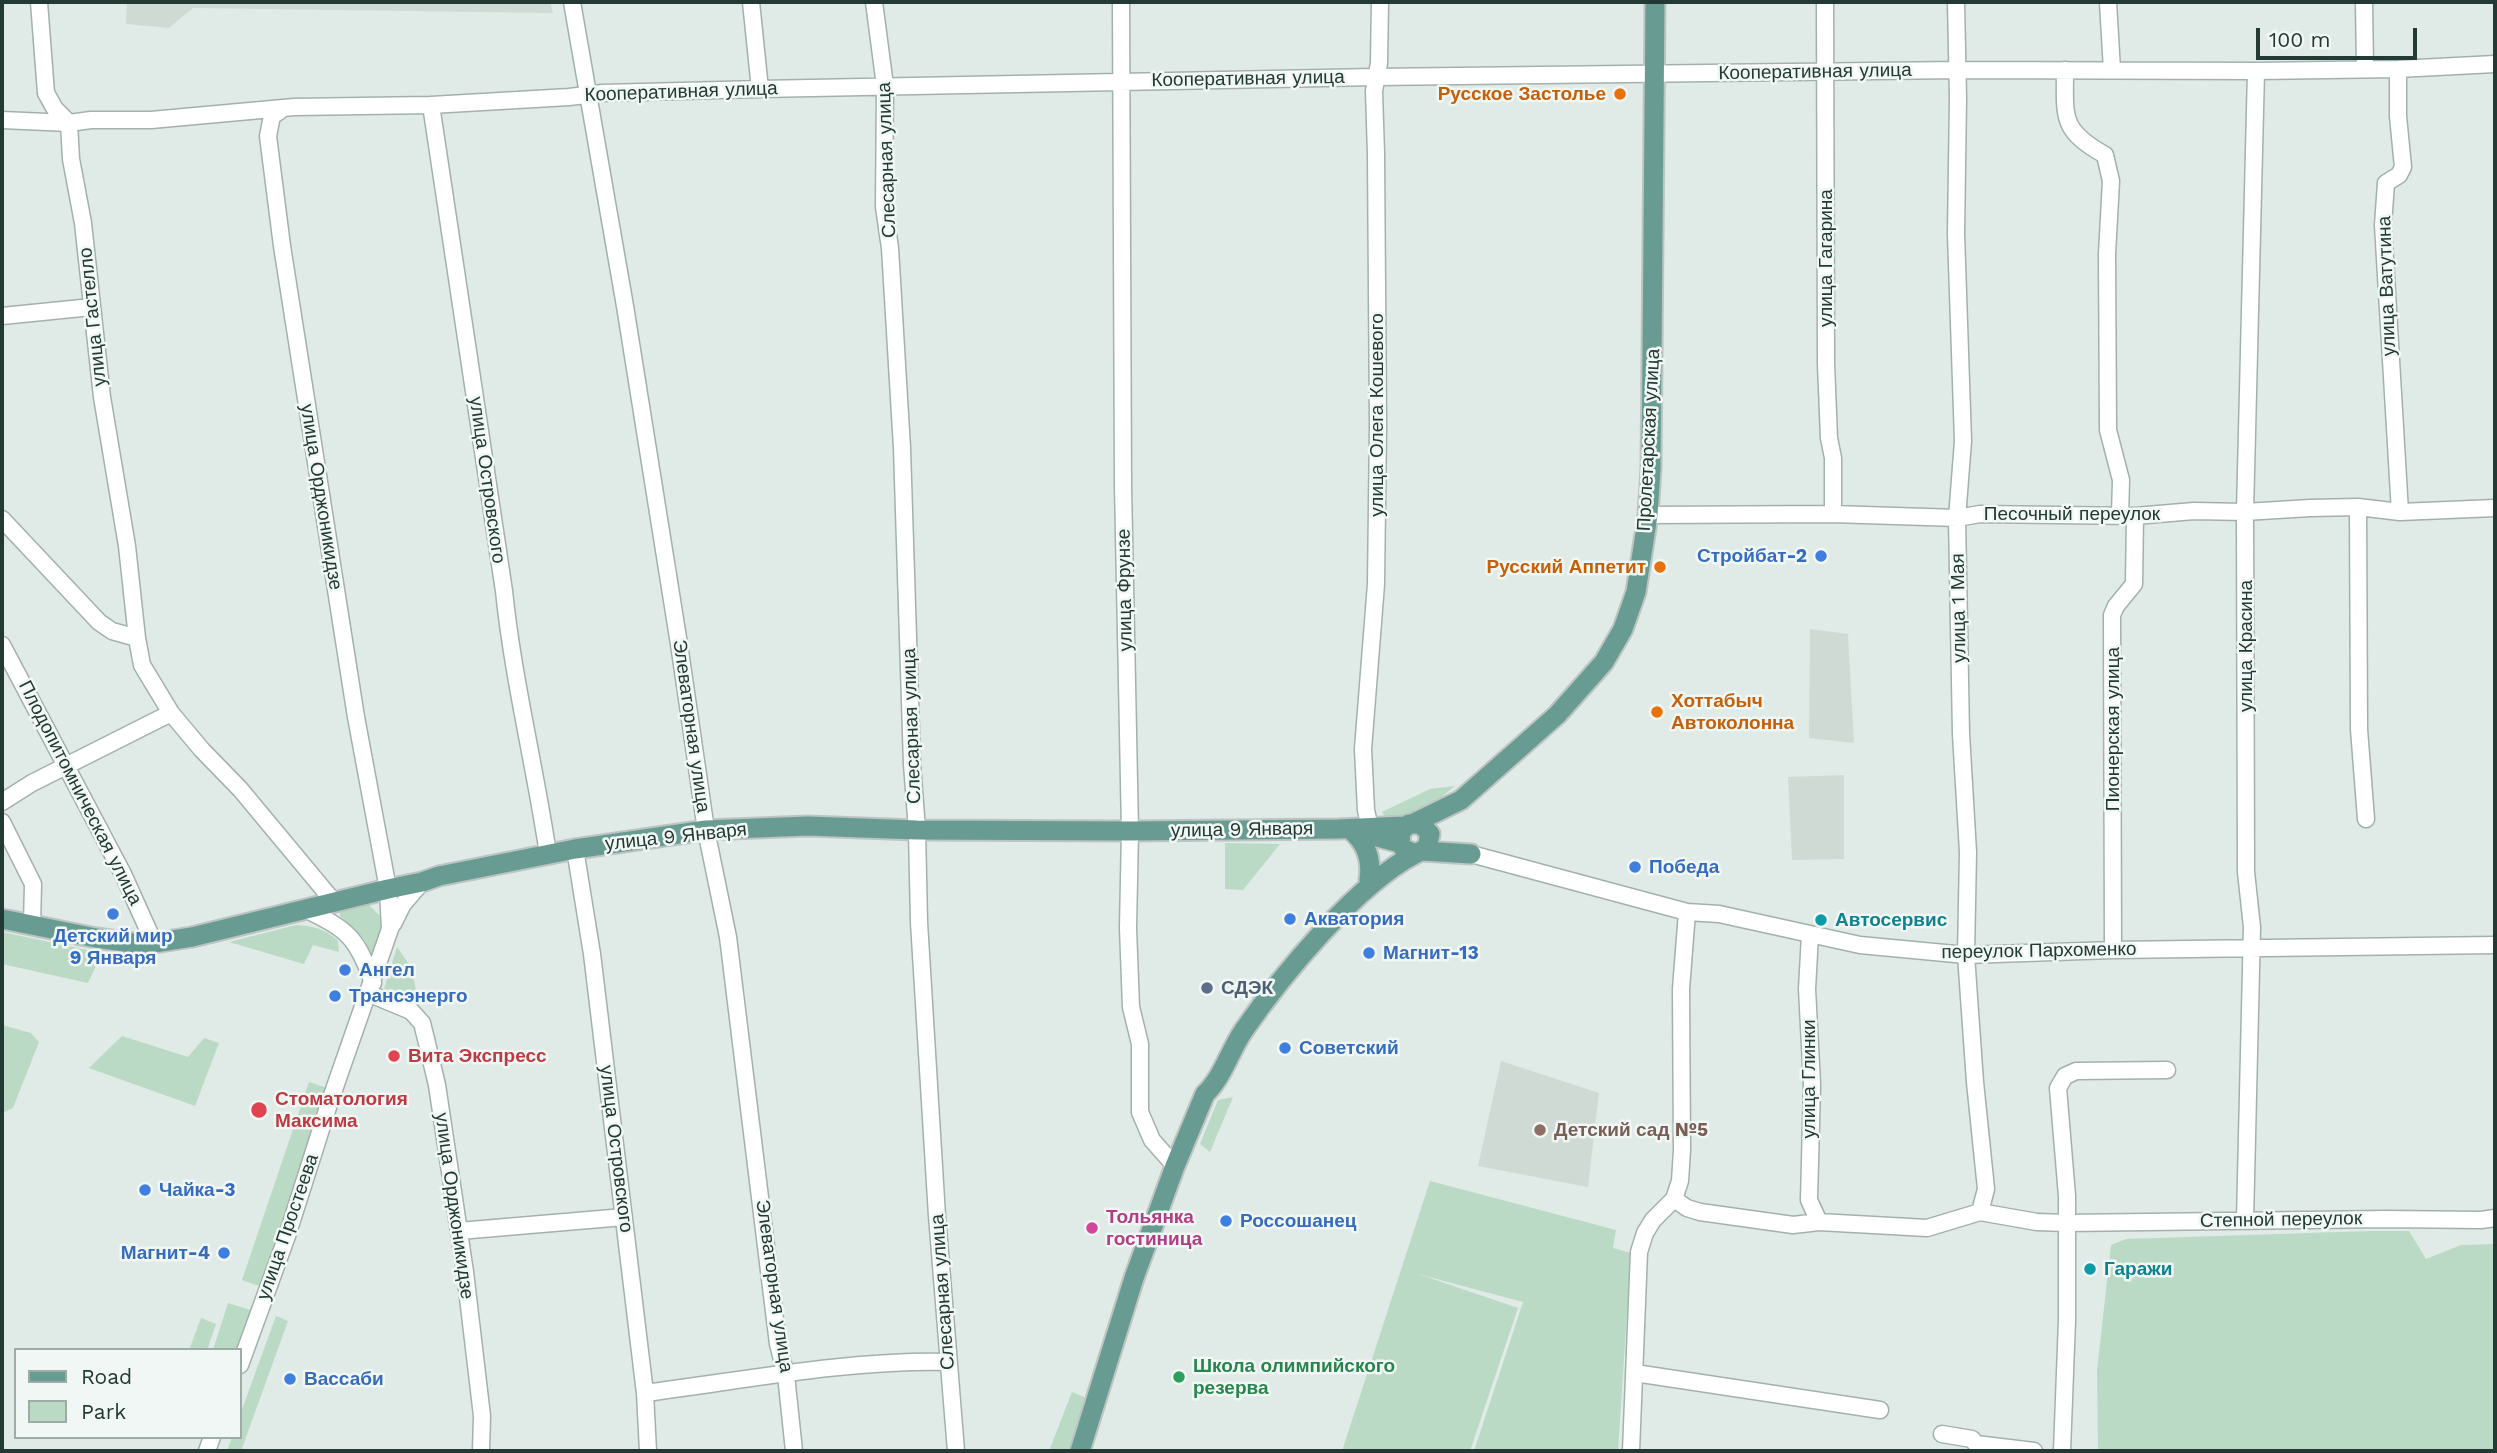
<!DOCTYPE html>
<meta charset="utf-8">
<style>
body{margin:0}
#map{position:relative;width:2497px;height:1453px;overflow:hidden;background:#e0eae6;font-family:"Work Sans",sans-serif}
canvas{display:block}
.frame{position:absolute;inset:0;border:4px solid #223934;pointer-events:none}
.legend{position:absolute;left:14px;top:1348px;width:228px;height:91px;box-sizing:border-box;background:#f1f7f4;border:2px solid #9eaba7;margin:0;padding:9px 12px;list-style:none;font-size:21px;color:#223934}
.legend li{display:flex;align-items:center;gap:14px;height:35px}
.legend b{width:35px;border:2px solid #9eaba7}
.scale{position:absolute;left:2256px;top:28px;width:161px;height:32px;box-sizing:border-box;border:4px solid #223934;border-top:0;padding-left:9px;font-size:21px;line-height:24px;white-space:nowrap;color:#223934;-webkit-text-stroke:5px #f1f7f4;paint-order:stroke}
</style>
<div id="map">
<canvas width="2497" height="1453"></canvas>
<div class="frame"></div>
<ul class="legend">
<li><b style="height:9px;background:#689c92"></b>Road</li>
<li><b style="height:19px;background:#bbdac5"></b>Park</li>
</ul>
<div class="scale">100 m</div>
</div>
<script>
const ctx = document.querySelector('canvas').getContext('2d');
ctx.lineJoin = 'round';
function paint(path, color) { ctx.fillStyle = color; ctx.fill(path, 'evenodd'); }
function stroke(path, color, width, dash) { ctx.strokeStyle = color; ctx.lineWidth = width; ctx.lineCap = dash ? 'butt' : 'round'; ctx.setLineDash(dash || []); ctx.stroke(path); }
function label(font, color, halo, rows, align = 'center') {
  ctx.font = font + ' "Work Sans",sans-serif'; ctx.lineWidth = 5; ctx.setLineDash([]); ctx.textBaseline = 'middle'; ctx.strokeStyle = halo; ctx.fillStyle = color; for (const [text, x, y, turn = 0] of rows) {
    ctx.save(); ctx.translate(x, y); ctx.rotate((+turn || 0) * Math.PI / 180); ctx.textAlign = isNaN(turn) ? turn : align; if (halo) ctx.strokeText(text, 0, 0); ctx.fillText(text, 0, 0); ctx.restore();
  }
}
paint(new Path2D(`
 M127 2H550L553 13 193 8 169 28 126 24Z
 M1810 629 1848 634 1854 743 1809 738Z
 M1844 775V859L1792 860 1788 777Z
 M1501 1061 1599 1093 1588 1187 1478 1166Z`), '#cfdad5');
paint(new Path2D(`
 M1455 786 1419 815 1388 820 1382 812 1430 789Z
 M1225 843 1280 844 1243 890 1225 889Z
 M362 903 368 904 381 917V936L372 956 364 939 340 916V910Z
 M296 925C313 926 326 929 338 941L339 952 313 945 304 964 229 942Z
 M2 932 102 953 88 983 2 964Z
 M397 947 411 967 420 1008 398 994 384 989Z
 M2 1025 31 1033 39 1042 13 1108 2 1113Z
 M122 1036 188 1057 204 1038 219 1043 195 1106 89 1068Z
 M309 1082 330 1089 259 1286 242 1280Z
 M1233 1097 1210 1152 1200 1144 1218 1100Z
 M1430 1181 1616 1230 1613 1248 1631 1253 1618 1451H1474L1523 1302 1418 1274 1518 1308 1470 1451H1342Z
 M2371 1231H2409L2426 1259 2461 1245 2495 1244V1451H2098L2097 1371 2111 1245 2126 1239Z
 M228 1303 254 1311 240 1350H213Z
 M276 1316 288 1321 241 1451H227L232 1437H240V1415Z
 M201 1318 216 1324 207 1350H189Z
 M1072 1392 1089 1399 1073 1451H1049Z`), '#bbdac5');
const minor = new Path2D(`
 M39 2 46 93 55 109 69 123 71 159 83 223 102 397 127 546 137 638
 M572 2 625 306 679 644 706 830 728 937 778 1344 786 1375 794 1451
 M751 2 760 89
 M874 2 885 86 884 207 890 248 902 448 912 764 917 830 919 922 937 1216 956 1451
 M1121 2 1123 486 1130 831 1128 928 1131 1007 1140 1044V1112L1152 1140 1175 1166
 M1825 2 1826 364 1829 438 1833 458V514
 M1956 2 1958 98 1956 234 1963 441 1957 518 1961 734 1968 852 1966 955 1975 1082 1986 1189 1980 1212
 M2108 2 2112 70
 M2364 2 2365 69
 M2398 69V116L2403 167 2399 175 2386 183 2383 225 2400 512
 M2065 70C2065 117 2060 130 2105 155L2111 181 2107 254 2108 430 2121 480 2120 516
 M431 105 504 591C513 679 535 766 548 854
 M2 120 69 123 91 120H151L294 107 431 105 569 97 603 93 760 89 1375 77 1958 70 2256 71 2398 69 2495 64
 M2 316 92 307
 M2358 507 2359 729 2366 819
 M1648 515 1833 514 1957 518 1980 514 2135 516 2194 511 2245 512 2310 508 2358 507 2400 512 2495 508
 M2 519 99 622 112 631 137 638 142 665 171 713 202 750 240 789 334 902
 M2 645 123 874 154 943
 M2 802 32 783 171 713
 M2 822 33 884 32 925
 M1370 828 1366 810 1363 749 1376 584 1378 426 1376 154 1374 91 1379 63 1380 2
 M575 849 592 954 645 1393 648 1451
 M1471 854 1687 912 1719 914 1860 945 1966 955 2113 950 2495 945
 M305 909C348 930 357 937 373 983
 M393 924 403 904 422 882
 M1810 935 1807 989 1812 1084 1809 1200 1819 1222
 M2113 950 2112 615 2116 606 2134 584 2135 516
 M370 994 411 1011 422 1023 426 1039 437 1085 465 1272 482 1416 481 1451
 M2167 1070 2076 1071 2065 1076 2058 1088 2067 1196V1223L2386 1219 2481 1220 2495 1218
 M1674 1199 1687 1208 1700 1212 1793 1225 1819 1222 1927 1228 1980 1212 2037 1222 2067 1223V1320L2062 1451
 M2245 1220 2252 927 2246 872 2245 512 2256 71
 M459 1231 624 1217
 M240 1365 287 1236 329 1104 390 929 388 889 356 717 282 246 268 136 272 116 281 110
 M1635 1373 1880 1410
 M645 1393C746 1380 847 1360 948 1362
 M1942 1434 1972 1439 1976 1444 2034 1451
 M207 1451 212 1437
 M1631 1451 1639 1252 1645 1233 1653 1220 1674 1199 1680 1181 1682 1150 1681 989 1687 912`);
const major = new Path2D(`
 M1414 823 1461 800 1557 715 1604 662 1623 629 1636 592 1648 515 1651 469 1655 2
 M1352 831C1367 844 1372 860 1369 880
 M1367 834 1400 843 1404 849 1415 854 1427 848 1430 834 1421 824H1409L1401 831 1400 843
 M1423 851 1471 854
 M2 919 96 938 132 943H154L192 937 388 889 422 882 439 876 575 849 706 830 808 826 917 830 1130 831 1338 829 1405 826
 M1080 1451 1134 1278 1175 1166 1205 1094C1223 1077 1230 1050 1244 1030 1282 975 1357 884 1415 854`);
stroke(minor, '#a3b1ad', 19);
stroke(major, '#bdc4c2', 23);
stroke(minor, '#fff', 16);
stroke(major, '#689c92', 19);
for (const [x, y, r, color] of [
 [1620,94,7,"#e8710a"],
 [1821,556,7,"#3f7fe0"],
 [1660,567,7,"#e8710a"],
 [1657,712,7,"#e8710a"],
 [1635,867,7,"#3f7fe0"],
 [113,914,7,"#3f7fe0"],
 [1290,919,7,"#3f7fe0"],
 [1821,920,7,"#0f9aa8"],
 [1369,953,7,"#3f7fe0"],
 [345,970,7,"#3f7fe0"],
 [1207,988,7,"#5c6f8a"],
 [335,996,7,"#3f7fe0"],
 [1285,1048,7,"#3f7fe0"],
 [394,1056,7,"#e0444e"],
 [259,1110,9,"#e0444e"],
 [1540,1130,7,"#8d6e63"],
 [145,1190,7,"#3f7fe0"],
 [1226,1221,7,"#3f7fe0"],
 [1092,1228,7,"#d1479c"],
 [224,1253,7,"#3f7fe0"],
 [2090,1269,7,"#0f9aa8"],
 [1179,1377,7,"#2e9e5b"],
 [290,1379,7,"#3f7fe0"]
]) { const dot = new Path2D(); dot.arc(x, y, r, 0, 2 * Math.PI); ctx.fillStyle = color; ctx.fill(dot); stroke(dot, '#f1f7f4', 2.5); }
label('19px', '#223934', '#f1f7f4', [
 ["Кооперативная улица",1815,72,-1],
 ["Кооперативная улица",1248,79,-1],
 ["Кооперативная улица",681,92,-2],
 ["Слесарная улица",887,160,-92],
 ["улица Гагарина",1826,258,-90],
 ["улица Ватутина",2387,286,-92],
 ["улица Гастелло",93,317,-96],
 ["улица Олега Кошевого",1377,415,-90],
 ["Пролетарская улица",1649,440,-87],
 ["улица Островского",487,480,82],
 ["улица Орджоникидзе",321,497,81],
 ["Песочный переулок",2072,514],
 ["улица Фрунзе",1125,590,-91],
 ["улица 1 Мая",1959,608,-91],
 ["улица Красина",2246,646,-90],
 ["Элеваторная улица",691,726,82],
 ["Слесарная улица",912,726,-92],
 ["Пионерская улица",2113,729,-90],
 ["Плодопитомническая улица",80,793,63],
 ["улица 9 Января",1242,830,-1],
 ["улица 9 Января",676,837,-6],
 ["переулок Пархоменко",2039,951,-1],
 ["улица Глинки",1809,1079,-90],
 ["улица Островского",616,1149,83],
 ["улица Орджоникидзе",454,1206,82],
 ["Степной переулок",2281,1220,-1],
 ["улица Простеева",288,1227,-71],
 ["Элеваторная улица",774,1286,82],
 ["Слесарная улица",943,1292,-94]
]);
label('bold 19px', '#c56008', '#f1f7f4', [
 ["Русское Застолье",1606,94],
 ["Русский Аппетит",1646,567],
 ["Хоттабыч",1671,701,"left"],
 ["Автоколонна",1671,723,"left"]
], 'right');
label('bold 19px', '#366cbe', '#f1f7f4', [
 ["Стройбат-2",1807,556,"right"],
 ["Победа",1649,867],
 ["Акватория",1304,919],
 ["Детский мир",113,936,"center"],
 ["9 Января",113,958,"center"],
 ["Магнит-13",1383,953],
 ["Ангел",359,970],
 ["Трансэнерго",349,996],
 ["Советский",1299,1048],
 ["Чайка-3",159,1190],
 ["Россошанец",1240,1221],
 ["Магнит-4",210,1253,"right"],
 ["Вассаби",304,1379]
], 'left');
label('bold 19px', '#0d838f', '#f1f7f4', [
 ["Автосервис",1835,920],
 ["Гаражи",2104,1269]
], 'left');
label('bold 19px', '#4e5e75', '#f1f7f4', [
 ["СДЭК",1221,988]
], 'left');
label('bold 19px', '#be3a42', '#f1f7f4', [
 ["Вита Экспресс",408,1056],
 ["Стоматология",275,1099],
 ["Максима",275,1121]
], 'left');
label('bold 19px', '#785e54', '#f1f7f4', [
 ["Детский сад №5",1554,1130]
], 'left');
label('bold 19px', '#b23c85', '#f1f7f4', [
 ["Тольянка",1106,1217],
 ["гостиница",1106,1239]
], 'left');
label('bold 19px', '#27864d', '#f1f7f4', [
 ["Школа олимпийского",1193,1366],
 ["резерва",1193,1388]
], 'left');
</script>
